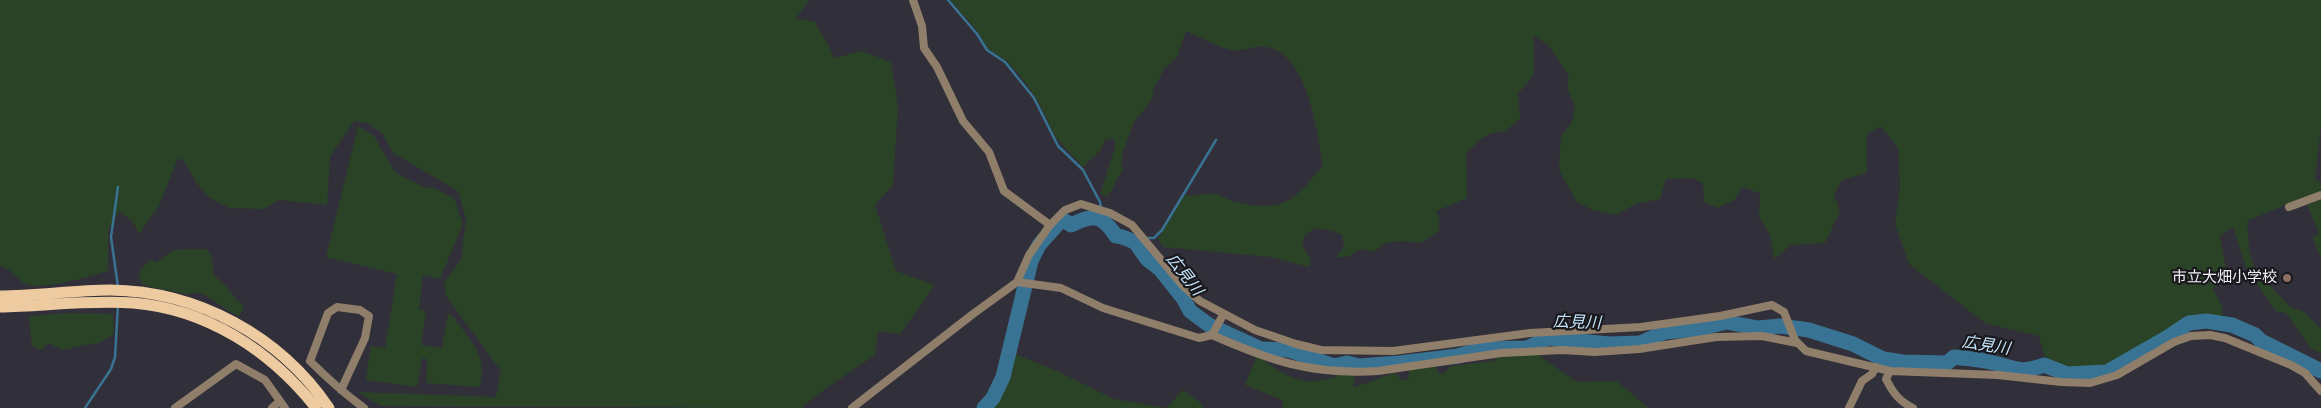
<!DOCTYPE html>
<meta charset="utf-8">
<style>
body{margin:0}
canvas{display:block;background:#312f39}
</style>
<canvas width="2321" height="408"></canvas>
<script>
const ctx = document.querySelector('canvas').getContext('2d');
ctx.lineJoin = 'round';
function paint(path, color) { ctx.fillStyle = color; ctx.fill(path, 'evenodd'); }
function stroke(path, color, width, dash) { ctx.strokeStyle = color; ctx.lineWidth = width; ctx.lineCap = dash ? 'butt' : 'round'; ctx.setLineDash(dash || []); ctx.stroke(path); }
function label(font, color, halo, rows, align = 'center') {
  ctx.font = font + ' "Archivo Narrow","Noto Sans JP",sans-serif'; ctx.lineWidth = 4.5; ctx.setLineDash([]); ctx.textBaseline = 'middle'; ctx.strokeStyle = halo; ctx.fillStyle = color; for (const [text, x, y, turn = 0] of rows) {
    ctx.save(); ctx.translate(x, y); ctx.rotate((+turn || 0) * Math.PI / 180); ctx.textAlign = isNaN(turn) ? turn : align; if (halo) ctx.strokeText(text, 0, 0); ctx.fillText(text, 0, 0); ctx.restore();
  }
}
paint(new Path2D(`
 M0 0H809L796 18 815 22 835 58 861 51 891 62 898 107 893 185 875 205 896 271 935 285 900 334 878 331 875 355 825 389 801 408 381 406 358 392 496 397 501 371 446 296 444 283 461 260 466 219 458 191 393 153 383 134 368 123 354 121 330 157 327 205 279 200 264 209 229 208 209 197 197 184 184 161 178 158 159 206 139 234 133 222 119 211 108 230V271C89 276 44 291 26 284 16 280 12 268 0 266Z
 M950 0H2321V126L2315 179 2321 183V190L2247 221 2249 250 2255 270 2290 307 2303 311 2321 329V353L2311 349 2286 313 2276 311 2247 270 2233 227 2220 236 2227 274 2213 289 2223 308 2221 317H2198L2183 322 2108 367 2070 371 2046 361 2039 336 1985 323 1909 264 1895 224 1900 186 1898 148 1881 126 1867 134V173L1842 180 1834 194 1840 211 1825 243 1791 245 1774 259 1770 235 1759 217 1760 193 1742 187 1734 200 1718 208 1704 202 1703 183 1693 178 1666 179 1660 199 1635 204 1617 215 1592 210 1576 201 1559 170 1561 136 1571 124 1575 107 1567 88 1569 76 1548 45 1534 36V74L1518 94 1520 119 1505 131 1492 133 1479 140 1466 154 1467 198 1436 211 1440 221 1438 232 1420 243 1403 241 1387 243 1373 252 1360 249 1347 257H1336L1344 247 1342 235 1333 231 1315 228 1305 235 1302 245 1311 260 1309 267 1271 257 1164 247 1158 239 1185 194C1196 198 1203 193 1214 194 1222 195 1229 201 1236 202 1284 213 1294 201 1323 165 1317 131 1308 55 1267 47 1256 44 1243 52 1232 50 1219 48 1199 36 1186 31L1177 57 1164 69 1154 88 1151 101 1134 122 1123 152 1121 162 1123 169 1108 196 1100 194 1115 148 1114 138 1105 140 1100 151 1083 167 1056 138 1038 101 1019 74 1008 62 988 49 976 29Z
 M358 126 374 136 395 172 425 188 432 187 454 198 463 224 440 279 423 275 419 310 426 311 421 345 442 348 448 314 452 315C468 338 490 357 479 387L426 383 427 359 422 358 417 387 366 380 371 346 385 348 397 274 326 257Z
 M2321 199V258L2312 238 2319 233 2307 205Z
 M184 249H206L211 255 214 276C227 283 231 297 243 305L244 309 238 317 207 296 198 293 185 294 143 285 139 277 140 270 152 259 155 263 172 251Z
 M70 313 113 314 114 334 99 343 89 344 63 350 48 343 42 350 32 346 29 316Z
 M1502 341 1527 343 1546 361 1577 382 1617 381 1648 408H1283L1282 400 1245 385 1257 356C1286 375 1299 388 1336 377L1335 372 1355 374 1353 388 1396 372 1400 380 1409 379V369L1435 365 1438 373 1444 374 1451 366 1494 361Z
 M1012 353 1055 370 1114 399 1167 408 1182 390 1201 403 1203 408H988C1003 393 1006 372 1012 353Z`), '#2a4326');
stroke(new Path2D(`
 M948 0 977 34 987 50 1005 62 1034 98 1058 146 1083 170 1100 202 1103 219
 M118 187 111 237 118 287
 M1147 238H1154L1162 230 1216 140
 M85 408 111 369 115 357 118 305`), '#397394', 2.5);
stroke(new Path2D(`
 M984 408 993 398 1003 377 1031 261 1039 245 1062 219 1071 225C1094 214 1101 214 1116 236 1124 236 1128 240 1135 242L1147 259 1160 269 1183 298 1190 311 1209 325 1261 349 1289 350 1334 366 1347 363 1359 366 1399 363 1458 356 1481 349 1527 348 1548 338 1609 344 1640 343 1665 332 1699 329 1726 322 1758 328 1780 326 1809 330 1853 344 1883 359 1903 362 1947 363 1954 357C1967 359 1981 359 1994 363 2016 368 2021 374 2044 365L2067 374 2107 372 2168 337 2189 323 2206 321 2232 325 2255 335 2261 341 2321 371`), '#397394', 15);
stroke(new Path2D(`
 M913 0 922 26 924 48 937 67 963 121 989 152 1004 191 1050 225
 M2289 207 2321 195
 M1017 282 1061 288 1103 308 1199 338 1212 335 1223 315
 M1212 335C1271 361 1312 375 1378 371L1501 353 1562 350 1595 352 1639 349 1716 337 1762 336 1797 343
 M1890 371 1886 379C1893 393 1899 401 1913 408
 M341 390 365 338 369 316 360 310 337 307 328 313 310 361C327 378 345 394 364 408
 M175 408 236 364 265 380 285 408
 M272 408 280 401
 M852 408 973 314 1017 282 1029 255 1050 225 1065 210 1081 204 1110 213 1132 225 1183 286 1200 301 1255 330 1296 344 1321 350 1393 351 1530 333 1641 327 1720 316 1772 305 1784 312 1795 340 1806 351 1890 371 1998 375 2061 382 2090 383 2117 375 2174 342 2191 336 2210 335 2225 338 2291 365 2305 373 2321 391
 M1849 408 1862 381 1872 374 1876 367`), '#8f7e6a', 8);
stroke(new Path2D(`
 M0 296C37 296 74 290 110 290 198 291 280 336 329 408
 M0 307C44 306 89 300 133 303 207 309 271 351 316 408`), '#eecaa0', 11);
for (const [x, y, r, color] of [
 [2287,278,5,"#8d6e63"]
]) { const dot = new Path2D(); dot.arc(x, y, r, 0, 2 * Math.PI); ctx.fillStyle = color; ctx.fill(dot); stroke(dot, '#19181d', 2); }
label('15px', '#f1eff6', '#19181d', [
 ["市立大畑小学校",2277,278]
], 'right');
label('italic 16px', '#c5e5fa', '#19181d', [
 ["広見川",1184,275,52],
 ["広見川",1577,323,2],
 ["広見川",1986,346,9]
]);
</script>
